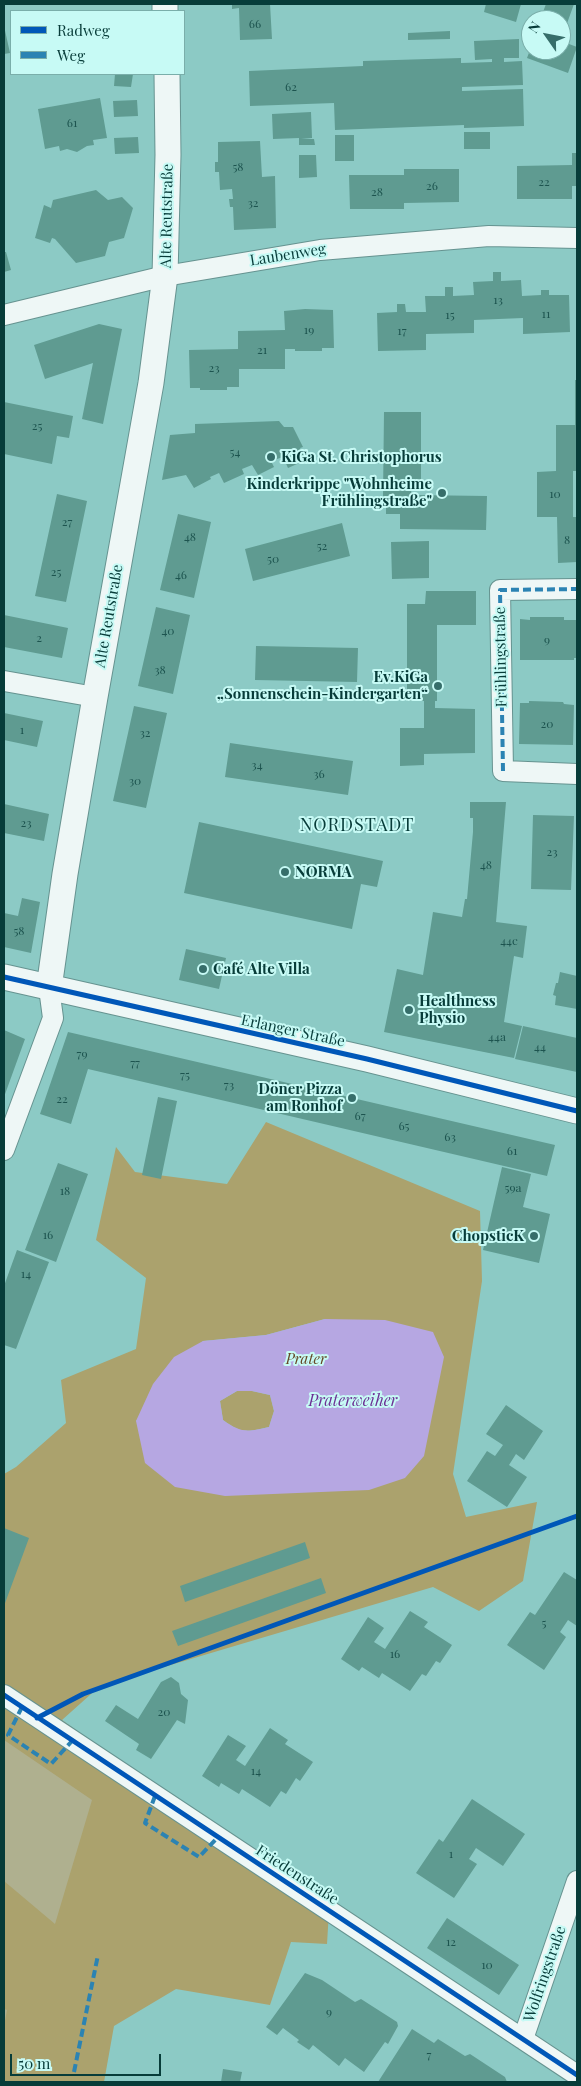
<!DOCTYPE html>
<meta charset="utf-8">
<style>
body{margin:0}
#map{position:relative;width:581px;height:2086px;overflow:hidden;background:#8ccac5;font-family:"Playfair Display",serif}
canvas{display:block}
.frame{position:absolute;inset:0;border:5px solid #073c39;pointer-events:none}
.legend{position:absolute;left:10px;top:10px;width:175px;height:65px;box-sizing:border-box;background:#c7faf5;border:1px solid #7aaeaa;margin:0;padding:6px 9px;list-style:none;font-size:15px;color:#073c39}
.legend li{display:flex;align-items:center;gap:10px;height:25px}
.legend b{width:25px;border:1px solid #7aaeaa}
.north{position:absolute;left:521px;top:10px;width:50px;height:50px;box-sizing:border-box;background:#c7faf5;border:1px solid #7aaeaa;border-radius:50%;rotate:303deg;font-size:14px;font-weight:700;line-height:20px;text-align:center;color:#073c39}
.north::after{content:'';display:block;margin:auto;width:18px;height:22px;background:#366e6a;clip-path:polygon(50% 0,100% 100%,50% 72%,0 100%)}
.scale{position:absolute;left:10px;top:2054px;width:151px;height:22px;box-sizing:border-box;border:2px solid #073c39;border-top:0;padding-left:6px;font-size:15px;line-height:18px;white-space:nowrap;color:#073c39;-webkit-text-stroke:4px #c7faf5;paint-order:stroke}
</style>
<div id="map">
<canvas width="581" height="2086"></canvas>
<div class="frame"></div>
<ul class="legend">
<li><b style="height:6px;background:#0057b8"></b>Radweg</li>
<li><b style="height:6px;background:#2b83b3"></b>Weg</li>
</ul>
<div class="north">N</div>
<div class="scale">50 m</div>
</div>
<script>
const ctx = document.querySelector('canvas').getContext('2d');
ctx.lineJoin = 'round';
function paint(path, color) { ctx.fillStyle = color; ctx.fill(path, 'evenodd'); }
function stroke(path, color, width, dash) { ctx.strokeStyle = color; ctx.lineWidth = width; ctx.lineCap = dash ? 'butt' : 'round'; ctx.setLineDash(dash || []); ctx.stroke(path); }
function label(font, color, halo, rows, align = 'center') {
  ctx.font = font + ' "Playfair Display",serif'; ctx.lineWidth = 4; ctx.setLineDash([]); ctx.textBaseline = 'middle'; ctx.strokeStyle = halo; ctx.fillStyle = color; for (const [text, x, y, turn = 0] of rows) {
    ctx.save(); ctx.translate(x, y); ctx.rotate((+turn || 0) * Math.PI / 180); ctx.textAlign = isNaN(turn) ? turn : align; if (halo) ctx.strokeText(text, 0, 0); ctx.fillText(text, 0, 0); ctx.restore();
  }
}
paint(new Path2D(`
 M4 1721 98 1784 81 1955 4 2082Z`), '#afb08f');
paint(new Path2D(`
 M266 1122 480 1211 482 1281 453 1474 466 1517 537 1502 523 1581 479 1611 433 1587 100 1686 62 1720 329 1911 327 1944 291 1942 270 2005 176 1989 114 2026 104 2082H4V2026L7 2010 4 2009V1881L55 1924 92 1800 4 1740V1474L16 1467 66 1423 61 1380 136 1349 146 1278 96 1240 116 1147 135 1172 227 1184ZM325 1319 369 1490 136 1421 203 1341 266 1335Z
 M237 1391H252L270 1395 274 1411 269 1427C246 1432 242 1434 223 1420L220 1401Z`), '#aba26d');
paint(new Path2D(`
 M325 1319 385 1320 433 1332 444 1357 424 1456 405 1478 369 1490 225 1496 175 1487 145 1463 136 1421 153 1384 174 1357 203 1341 266 1335ZM237 1391H252L270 1395 274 1411 269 1427C247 1432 241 1433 223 1420L220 1401Z`), '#b6a7e2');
paint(new Path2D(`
 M232 4H270L272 39 240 40 239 8 232 9Z
 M486 4H521L516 22 484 12Z
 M546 4H574L561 40V20H540Z
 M4 26 10 53 4 54Z
 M450 31V39L408 40V33Z
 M519 39V58H504V62L522 61 523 85 462 87V91L523 89 524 126 464 128V125L335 130 334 103 250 106 249 71 363 66V61L461 58V63L492 62V59L475 60 474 41Z
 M561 41 577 47 568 73 527 58 530 50H561Z
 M115 74H133L131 87 114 86Z
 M100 98 107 138 93 140 94 145 87 146 77 152 67 149 60 151 59 146 45 149 38 109Z
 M137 100 138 116 114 117 113 101Z
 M311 112 312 138 301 139H314L315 145H299V138L273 139 272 114Z
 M464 132H490V149H464Z
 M335 135H354V161H335Z
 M138 137 139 153 115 154 114 138Z
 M260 141 262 177 275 176 276 228 234 230 233 207H230L229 199H233L232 189 220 190 219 172H215V162H218V142Z
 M572 153H577V186H572V199H517V166L572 165Z
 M299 155H316L317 177 299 178Z
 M404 169H459V202L404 203V209H350L349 175H404Z
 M96 190 108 200 122 197 133 208 124 238 109 242 105 256 76 263 55 239 52 238 50 243 35 238 44 205 51 208 53 200Z
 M4 252H6L11 270 4 272Z
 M493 272H501V281L521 280 522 296 541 295V290H549V295H569L570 332 523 334V318L474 320V333L426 334V350L378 351 377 313 397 312V304H405L406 312H426L425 296H445V287H453V296L474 295 473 282 493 281Z
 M305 309 333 310 334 348H322V351H295V349H285V369H239V387H227V390H200V388H190L189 350 238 349V331L285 330 284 311Z
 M99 324 122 329 103 424 82 419 93 363 45 379 34 345Z
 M575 380H577V471H573V517H577V562L558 563 557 517H537V472L556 471V425H575Z
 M4 402 73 416 69 438 57 436 52 464 4 454Z
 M384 412H421V488H413L411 492 413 495 487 496 486 530 400 529V514H386V498L383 497Z
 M279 421 284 427H293L303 447 300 448 306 460 288 468 283 457 271 461 274 467 258 475 252 465 242 469 244 474 224 483 219 473 210 477 211 479 194 488 186 475 162 480 170 435 195 433V424Z
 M57 494 87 501 66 602 35 596Z
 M178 514 211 522 194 598 160 590Z
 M342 523 350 556 253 581 245 549Z
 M429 541V578L392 579 391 542Z
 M426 591H476V625H437V701H435V708L475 709V753L424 754V765L400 766V728H424V701H407V604H425Z
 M156 607 190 615 173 694 138 686Z
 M4 615 68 628 62 658 4 647Z
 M530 617H564V620H577V658H574V660H520V619L530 620Z
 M256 646 358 648 357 682 255 680Z
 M529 701 563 702 564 704 574 705 573 745 519 744 520 703H529Z
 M134 706 167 713 146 808 113 801Z
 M4 713 43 721 37 747 4 740Z
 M230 743 353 761 348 795 225 777Z
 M470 802H506L496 922 527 926 523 958 514 956 504 1022 522 1026 514 1058 384 1032 397 969 423 975 433 912 462 917 465 899H467L473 832V818H470Z
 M4 804 49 814 44 841 4 833Z
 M533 815 574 816 571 890 531 889Z
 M199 822 383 861 377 887 361 884 352 929 184 893Z
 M22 898 40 902 31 953 4 947V913L18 916Z
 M186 949 226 958 219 989 179 980Z
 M560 972 577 976V1009L555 1005 556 996 553 995 556 983H558Z
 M523 1026 577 1038V1072L515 1059Z
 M4 1030 25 1039 4 1097Z
 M68 1032 555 1145 547 1176 88 1069 71 1124 40 1114Z
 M158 1097 177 1101 161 1179 142 1175Z
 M58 1163 88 1174 56 1262 25 1250Z
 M502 1167 531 1174 523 1207 550 1214 539 1263 483 1250Z
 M17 1250 49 1262 16 1349 4 1345V1286Z
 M506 1405 543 1431 524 1460 516 1454 509 1465 527 1477 507 1507 467 1481 487 1451 495 1456 503 1445 486 1434Z
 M4 1528 29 1538 4 1606Z
 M305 1542 310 1558 185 1602 180 1586Z
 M564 1572 577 1580V1626L568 1620 560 1632 566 1637 544 1670 507 1645 530 1612 535 1615Z
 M321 1578 326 1593 178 1646 172 1631Z
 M410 1611 428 1622 424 1627 452 1645 440 1663 436 1661 426 1676 422 1674 410 1691 382 1673 379 1678 362 1667 359 1671 341 1659 368 1617 384 1628 374 1642 385 1649Z
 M171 1677 179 1683 181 1694 188 1700 185 1724 177 1720 151 1759 136 1750 139 1744 105 1721 116 1705 138 1719 161 1682Z
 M270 1728 288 1740 285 1744 313 1762 300 1781 296 1778 286 1794 281 1791 270 1807 242 1789 239 1794 221 1783 219 1787 202 1776 228 1735 246 1746 236 1760 245 1766Z
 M472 1799 525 1834 503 1866 476 1848 469 1859 477 1864 454 1898 416 1873 439 1839 443 1842Z
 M447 1918 519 1965 499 1995 427 1948Z
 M305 1973 322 1980 355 2002 361 1999 397 2022 398 2026 388 2044 385 2042 364 2072 345 2058 339 2066 313 2045 309 2050 297 2042 299 2040 283 2028 277 2035 266 2027Z
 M412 2029 434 2043 438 2039 465 2056 470 2054 505 2077 507 2082H378Z
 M223 2069 242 2072 240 2082H221Z`), '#5f9b91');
const minor = new Path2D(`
 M4 315 165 276 320 250 489 236 577 238
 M577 589 500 590 503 771 577 774
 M4 681 95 697
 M4 1150 53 1018 49 988
 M4 1695 577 2075
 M523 2039 577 1881`);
const major = new Path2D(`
 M165 4V11
 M4 977 367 1059 577 1111
 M49 988 65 874 95 697 151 383 165 276 168 155 167 74`);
stroke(minor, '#669390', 22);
stroke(major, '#669390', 27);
stroke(minor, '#eef7f6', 20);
stroke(major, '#eef7f6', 25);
stroke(new Path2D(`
 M503 771 500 590 577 589
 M22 1707 8 1735 51 1764 72 1741
 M155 1796 145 1823 199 1857 218 1837
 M74 2072 98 1955`), '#2b83b3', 4, [8, 4]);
stroke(new Path2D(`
 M4 977 367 1059 577 1111
 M4 1695 577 2075
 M37 1718 83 1694 577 1516`), '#0057b8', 5);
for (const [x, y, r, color] of [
 [271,457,5,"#366e6a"],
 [442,493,5,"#366e6a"],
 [438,686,5,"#366e6a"],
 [285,872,5,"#366e6a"],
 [203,969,5,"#366e6a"],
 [409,1010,5,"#366e6a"],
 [352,1098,5,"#366e6a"],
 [534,1236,5,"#366e6a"]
]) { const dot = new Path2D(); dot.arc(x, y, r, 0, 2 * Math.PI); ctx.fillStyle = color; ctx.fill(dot); stroke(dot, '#c7faf5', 2); }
label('12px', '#1d544f', null, [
 ["66",255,24],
 ["62",291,87],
 ["61",72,123],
 ["58",238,167],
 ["22",544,182],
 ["26",432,186],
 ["28",377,192],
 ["32",253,203],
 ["13",498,300],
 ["11",546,314],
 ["15",450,315],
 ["19",309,330],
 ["17",402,331],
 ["21",262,350],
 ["23",214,368],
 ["25",37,426],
 ["54",235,452],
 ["10",555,494],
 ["27",67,522],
 ["48",190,537],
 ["8",567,540],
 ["52",322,546],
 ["50",273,559],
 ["25",56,572],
 ["46",181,575],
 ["40",168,631],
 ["2",39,638],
 ["9",547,640],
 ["38",160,670],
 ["20",547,724],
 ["1",22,730],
 ["32",145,733],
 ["34",257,765],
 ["36",319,774],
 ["30",135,781],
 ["23",26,823],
 ["23",552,852],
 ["48",486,865],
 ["58",19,931],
 ["44c",509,941],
 ["44a",497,1037],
 ["44",540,1047],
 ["79",82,1054],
 ["77",135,1063],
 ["75",185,1075],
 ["73",229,1085],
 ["22",62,1099],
 ["67",360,1116],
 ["65",404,1126],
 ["63",450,1137],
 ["61",512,1151],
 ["59a",513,1188],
 ["18",65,1191],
 ["16",48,1235],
 ["14",26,1274],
 ["5",544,1623],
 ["16",395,1654],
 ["20",164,1712],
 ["14",256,1771],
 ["1",451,1854],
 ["12",451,1942],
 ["10",487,1965],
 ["9",329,2012],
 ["7",429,2055]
]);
label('15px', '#073c39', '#c7faf5', [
 ["Alte Reutstraße",167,216,-89],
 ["Laubenweg",288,255,-9],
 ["Alte Reutstraße",109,616,-80],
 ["Frühlingstraße",501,657,-91],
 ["Erlanger Straße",293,1031,12],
 ["Friedenstraße",297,1875,33],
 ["Wolfringstraße",545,1974,-71]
]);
label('bold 15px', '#073c39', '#c7faf5', [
 ["KiGa St. Christophorus",281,457],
 ["Kinderkrippe \"Wohnheime",432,484,"right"],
 ["Frühlingstraße\"",432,501,"right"],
 ["Ev.KiGa",428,677,"right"],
 ["„Sonnenschein-Kindergarten“",428,694,"right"],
 ["NORMA",295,872],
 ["Café Alte Villa",213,969],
 ["Healthness",419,1001],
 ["Physio",419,1018],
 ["Döner Pizza",342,1089,"right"],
 ["am Ronhof",342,1106,"right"],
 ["ChopsticK",524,1236,"right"]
], 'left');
label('italic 15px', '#654724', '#c7faf5', [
 ["Prater",306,1359]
]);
label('italic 16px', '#6c3094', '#c7faf5', [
 ["Praterweiher",353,1401]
]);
ctx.letterSpacing = '1px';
label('18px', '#073c39', '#c7faf5', [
 ["NORDSTADT",357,825]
]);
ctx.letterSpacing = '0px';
</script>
